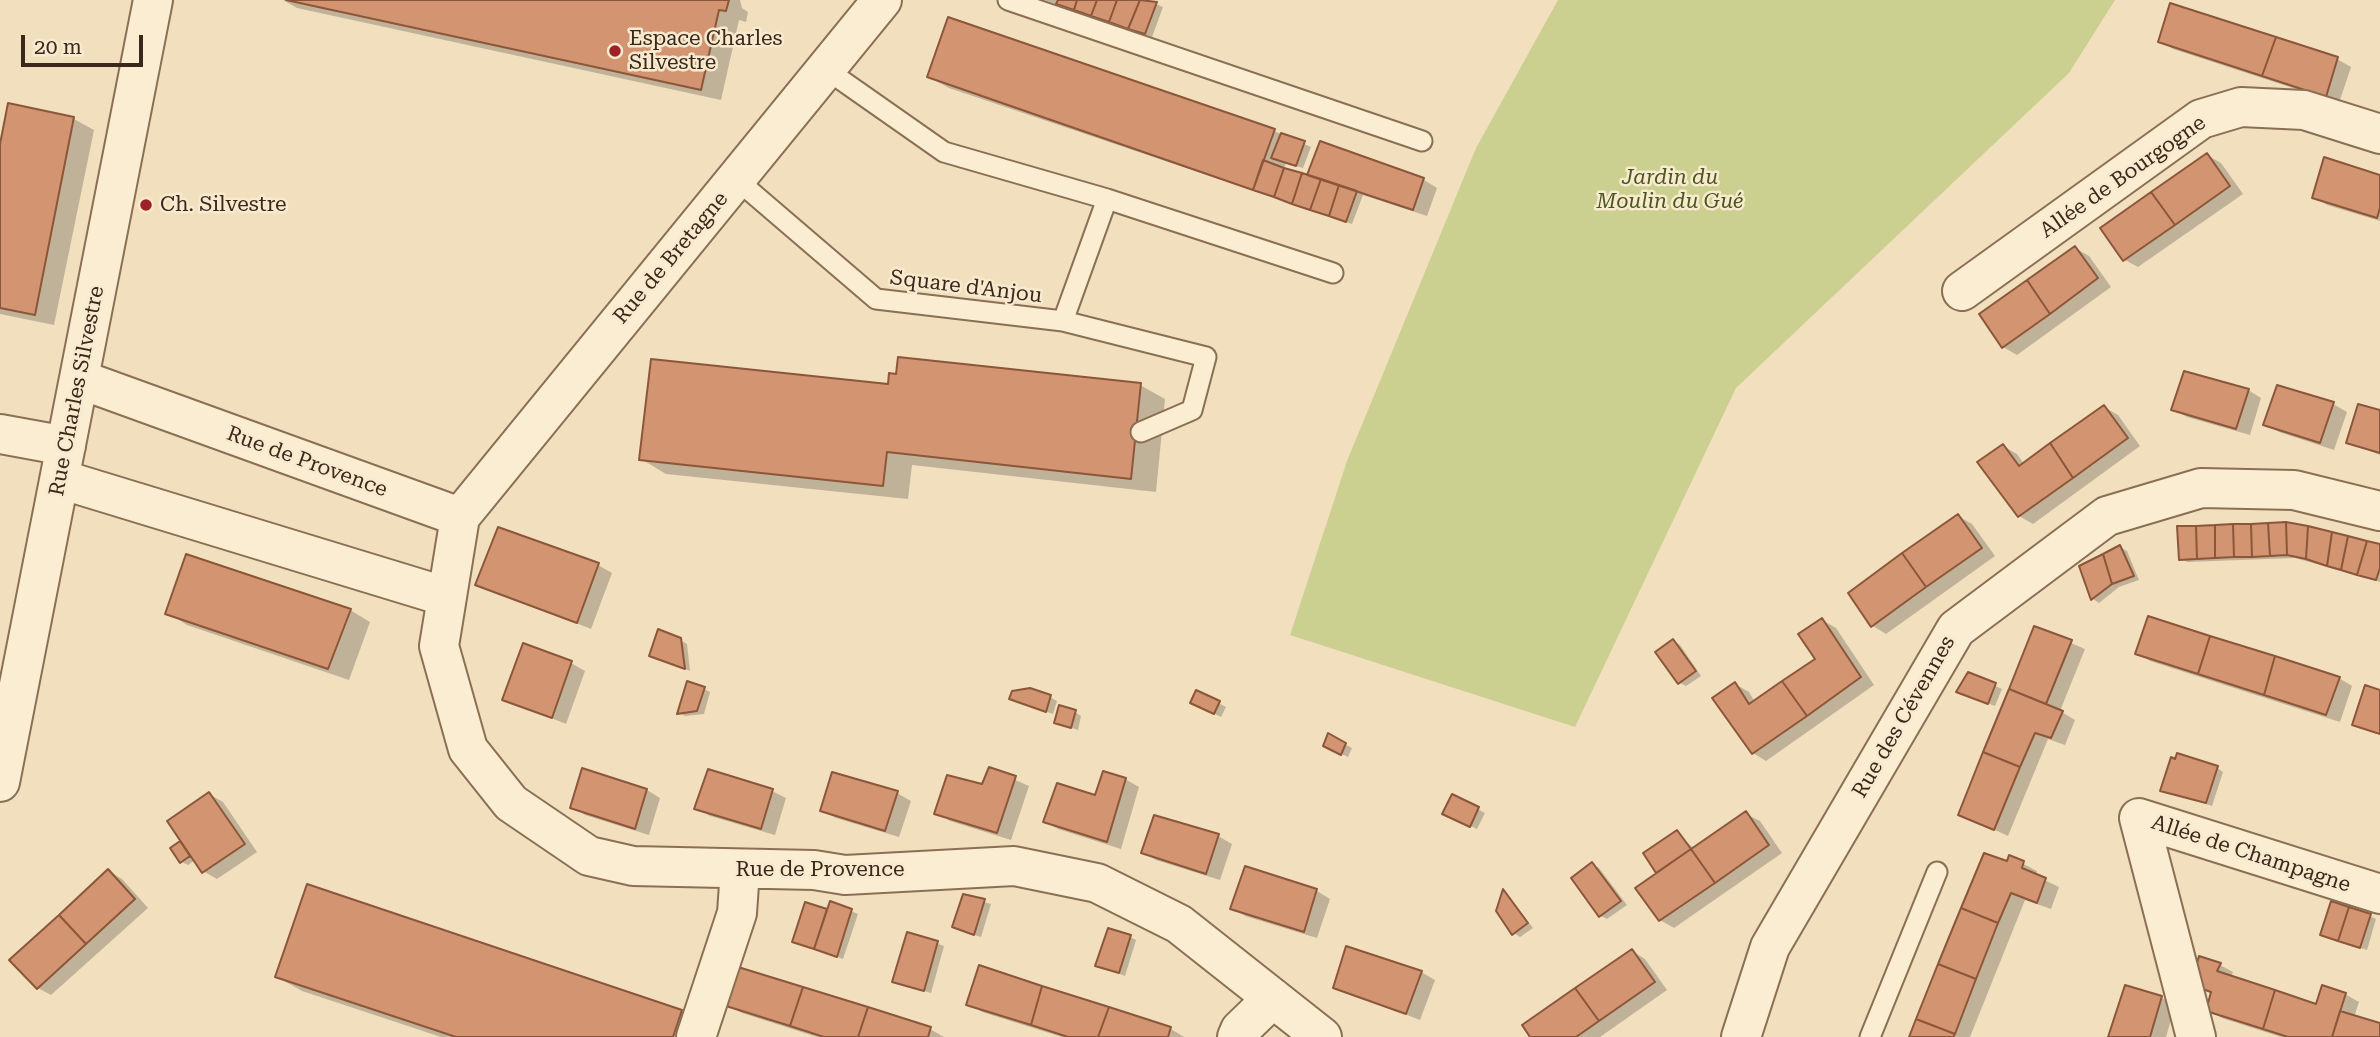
<!DOCTYPE html>
<meta charset="utf-8">
<style>
body{margin:0}
#map{position:relative;width:2380px;height:1037px;overflow:hidden;background:#f1dfbe;font-family:"Roboto Serif",serif}
canvas{display:block}
.scale{position:absolute;left:21px;top:35px;width:122px;height:32px;box-sizing:border-box;border:4px solid #39281b;border-top:0;padding-left:9px;font-size:21px;line-height:24px;white-space:nowrap;color:#39281b;-webkit-text-stroke:5px #f8eace;paint-order:stroke}
</style>
<div id="map">
<canvas width="2380" height="1037"></canvas>
<div class="scale">20 m</div>
</div>
<script>
const ctx = document.querySelector('canvas').getContext('2d');
ctx.lineJoin = 'round';
function paint(path, color) { ctx.fillStyle = color; ctx.fill(path, 'evenodd'); }
function stroke(path, color, width, dash) { ctx.strokeStyle = color; ctx.lineWidth = width; ctx.lineCap = dash ? 'butt' : 'round'; ctx.setLineDash(dash || []); ctx.stroke(path); }
function label(font, color, halo, rows, align = 'center') {
  ctx.font = font + ' "Roboto Serif",serif'; ctx.lineWidth = 5; ctx.setLineDash([]); ctx.textBaseline = 'middle'; ctx.strokeStyle = halo; ctx.fillStyle = color; for (const [text, x, y, turn = 0] of rows) {
    ctx.save(); ctx.translate(x, y); ctx.rotate((+turn || 0) * Math.PI / 180); ctx.textAlign = isNaN(turn) ? turn : align; if (halo) ctx.strokeText(text, 0, 0); ctx.fillText(text, 0, 0); ctx.restore();
  }
}
paint(new Path2D(`
 M1558 0H2115L2069 73 1736 388 1575 727 1290 635 1347 461 1476 148Z`), '#cbd091');
paint(new Path2D(`
 M283 0H740L742 8 748 12 746 22 739 20 721 100 297 8Z
 M1044 0H1146L1163 7 1152 37Z
 M2160 41 2337 59 2351 67 2339 103 2173 49Z
 M929 77 1274 131 1311 147 1303 168 1286 163 1284 169 1308 177 1321 144 1424 180 1437 188 1427 216 1363 195 1352 224 949 88Z
 M10 105 74 119 94 130 54 325 0 314V153Z
 M2207 155 2221 163 2243 194 2138 267 2125 260Z
 M2380 176V221L2327 205 2314 197Z
 M2075 248 2089 256 2111 287 2017 355 2003 347 1981 314Z
 M1140 385 1165 399 1156 492 912 465 908 499 666 474 641 459 889 386Z
 M2248 390 2261 398 2250 435 2187 417 2173 409Z
 M2333 404 2347 412 2334 450 2279 432 2265 424Z
 M2104 407 2118 415 2140 446 2033 524 2019 516 2003 446 2017 454 2024 464Z
 M2380 412V455L2348 442Z
 M1958 516 1972 524 1995 556 1886 634 1873 626 1850 593Z
 M2380 546V582L2295 558 2187 562 2181 558Z
 M2120 547 2127 551 2139 580 2119 587 2099 603 2093 599 2081 567Z
 M598 565 612 573 591 629 477 584Z
 M350 610 370 622 349 680 187 625 168 613Z
 M1822 620 1836 628 1874 685 1766 761 1753 753 1735 684 1749 692 1755 702 1817 660Z
 M2035 628 2085 649 2060 711 2075 720 2065 745 2048 739 2008 836 1960 814Z
 M680 640 687 644 690 671 651 655Z
 M1673 641 1680 645 1701 676 1686 686 1680 683Z
 M2137 653 2339 678 2352 686 2340 722 2150 661Z
 M571 663 585 671 566 724 505 699Z
 M1969 674 2002 689 1995 706 1958 692Z
 M704 689 710 692 704 714 685 716 679 713Z
 M1197 692 1226 707 1221 717 1199 706Z
 M1050 697 1057 701 1053 714 1011 699Z
 M1075 712 1081 716 1078 730 1063 725Z
 M1329 736 1352 748 1348 757 1331 749Z
 M2217 768 2223 772 2212 806 2162 790Z
 M990 769 1029 786 1011 840 950 821 937 813 983 787Z
 M1125 779 1139 787 1121 849 1058 829 1045 822Z
 M647 790 660 798 649 835 585 815 572 807Z
 M772 791 786 798 775 835 710 816 696 808Z
 M897 793 911 801 899 837 836 818 822 811Z
 M209 794 223 802 257 852 217 879 203 871 195 860 188 865 182 862 172 848 182 841Z
 M1452 796 1485 813 1477 829 1451 817Z
 M1746 814 1760 821 1782 853 1674 928 1660 920 1638 888 1660 873 1657 872 1677 832 1694 849Z
 M1218 836 1232 844 1220 880 1156 860 1143 852Z
 M2010 857 2037 871 2036 876 2059 887 2051 909 2025 900 1970 1037H1911Z
 M1592 864 1599 868 1627 905 1607 919 1601 916Z
 M1246 868 1317 891 1330 899 1317 938 1245 916 1232 908Z
 M108 871 122 879 148 908 51 995 38 988Z
 M1504 891 1533 928 1520 937 1514 933Z
 M964 896 991 904 981 937 960 930Z
 M806 904 828 911H851L858 914 843 959 794 941Z
 M2370 916 2376 919 2367 950 2322 935Z
 M908 934 944 946 931 993 901 984Z
 M1130 937 1136 940 1125 976 1098 965Z
 M1632 951 1645 959 1667 990 1600 1037H1532Z
 M2220 965 2233 972 2231 978 2317 1006 2345 994 2359 1002 2354 1017 2380 1025V1037H2281L2222 1018 2208 1010 2212 994 2193 984Z
 M980 968 1171 1029 1184 1037H1062L982 1012 969 1004Z
 M1421 972 1435 980 1420 1020 1335 987Z
 M277 977 681 1012 706 1027 703 1037H441L302 991Z
 M2126 987 2162 998 2175 1006 2166 1037H2110Z
 M728 1005 930 1029 944 1037H817L742 1013Z`), '#0003');
const building = new Path2D(`
 M286 0H729L726 11 719 10 701 90Z
 M1058 0H1077L1074 10 1056 4Z
 M1077 0H1097L1091 16 1074 10Z
 M1097 0H1117L1109 22 1091 16Z
 M1117 0H1140L1128 29 1109 22Z
 M1140 0 1157 2 1145 34 1128 29Z
 M2170 3 2276 37 2262 76 2158 42Z
 M948 17 1275 129 1253 190 927 77Z
 M2276 37 2338 57 2326 97 2262 76Z
 M8 103 74 117 35 315 0 308V144Z
 M1281 133 1305 141 1296 166 1271 158Z
 M1320 141 1424 178 1413 210 1307 175Z
 M2207 153 2230 186 2175 225 2151 192Z
 M2324 157 2380 175V208L2377 218 2312 198Z
 M1263 160 1284 168 1274 197 1253 190Z
 M1284 168 1302 173 1292 204 1274 197Z
 M1302 173 1321 179 1310 210 1292 204Z
 M1321 179 1339 185 1329 216 1310 210Z
 M1339 185 1357 191 1346 222 1329 216Z
 M2151 192 2175 225 2123 261 2100 228Z
 M2075 246 2098 278 2050 314 2027 280Z
 M2027 280 2050 314 2002 348 1979 314Z
 M898 357 1141 383 1131 479 887 452 883 486 639 460 651 359 888 384 889 373 896 374Z
 M2184 371 2249 389 2236 429 2171 410Z
 M2277 385 2334 402 2320 443 2263 425Z
 M2358 404 2380 410V453L2346 443Z
 M2104 405 2128 438 2073 478 2050 443Z
 M2050 443 2073 478 2018 517 1977 462 2003 444 2019 466Z
 M1958 514 1982 548 1926 587 1902 553Z
 M2286 522 2308 526 2306 559 2287 555Z
 M2286 522 2287 555 2270 556 2268 523Z
 M2268 523 2270 556 2252 557 2251 524Z
 M2233 524H2251L2252 557H2234Z
 M2233 524 2234 557 2215 558V525Z
 M2215 525V558L2197 559 2196 526Z
 M2177 526H2196L2197 559 2179 560Z
 M2308 526 2332 532 2327 566 2306 559Z
 M498 527 599 563 577 623 475 585Z
 M2332 532 2348 536 2341 570 2327 566Z
 M2348 536 2367 541 2357 575 2341 570Z
 M2367 541 2380 544V568L2376 580 2357 575Z
 M2120 545 2134 576 2112 584 2103 554Z
 M1902 553 1926 587 1871 627 1848 593Z
 M186 554 351 609 328 669 165 614Z
 M2103 554 2112 584 2091 600 2079 566Z
 M2148 616 2210 636 2198 674 2135 654Z
 M1822 618 1861 677 1807 716 1782 681 1815 659 1798 634Z
 M2034 626 2072 640 2046 704 2009 689Z
 M658 629 681 638 685 669 649 656Z
 M2210 636 2275 656 2264 695 2198 674Z
 M1673 639 1696 671 1678 684 1655 652Z
 M523 643 572 661 552 718 502 700Z
 M2275 656 2340 677 2326 715 2264 695Z
 M1968 672 1996 683 1988 704 1956 692Z
 M687 681 705 687 697 711 677 714Z
 M1782 681 1807 716 1752 754 1712 698 1735 682 1749 704Z
 M2365 685 2380 690V734L2352 725Z
 M1030 688 1051 695 1046 712 1009 699 1012 691Z
 M2009 689 2063 711 2051 738 2035 733 2020 767 1983 752Z
 M1196 690 1220 701 1214 714 1190 703Z
 M1059 705 1076 710 1071 728 1054 723Z
 M1328 733 1346 743 1341 755 1323 746Z
 M1983 752 2020 767 1994 830 1958 815Z
 M2177 753 2218 766 2206 803 2160 791 2171 757 2175 759Z
 M989 767 1016 776 997 833 934 814 947 775 982 784Z
 M582 768 647 789 635 829 570 808Z
 M708 769 773 789 761 829 694 809Z
 M1103 771 1126 778 1107 842 1043 822 1057 783 1095 795Z
 M832 772 898 791 885 831 820 811Z
 M209 792 245 844 202 873 167 821Z
 M1452 794 1479 807 1470 827 1442 814Z
 M1746 811 1769 845 1715 883 1691 849Z
 M1154 815 1219 834 1206 874 1141 853Z
 M1677 830 1691 849 1656 873 1643 853Z
 M180 841 190 856 180 863 170 848Z
 M1691 849 1715 883 1659 921 1635 888Z
 M1984 853 2007 861 2009 855 2024 861 2022 868 2046 878 2037 903 2011 893 1998 923 1961 908Z
 M1592 862 1621 901 1599 917 1571 878Z
 M1245 866 1317 889 1304 932 1230 909Z
 M108 869 135 899 86 944 59 915Z
 M307 884 682 1010 673 1037H456L275 977Z
 M1503 889 1528 923 1512 935 1496 911Z
 M963 894 985 899 974 935 952 927Z
 M830 901 852 909 837 957 814 949Z
 M2331 901 2349 907 2338 941 2320 935Z
 M805 902 827 909 814 949 792 942Z
 M2349 907 2371 914 2360 948 2338 941Z
 M1961 908 1998 923 1976 979 1938 964Z
 M59 915 86 944 37 989 9 960Z
 M1108 928 1131 935 1119 973 1095 966Z
 M907 932 938 941 924 991 892 982Z
 M1346 946 1422 971 1406 1014 1333 988Z
 M1632 949 1655 982 1599 1021 1575 988Z
 M2199 956 2221 963 2217 971 2275 990 2263 1029 2206 1011 2211 992 2191 985Z
 M1938 964 1976 979 1955 1034 1916 1019Z
 M979 965 1042 986 1031 1025 966 1005Z
 M738 967 803 987 790 1026 726 1006Z
 M2125 985 2162 996 2150 1037H2108Z
 M2322 985 2346 993 2332 1037H2288L2263 1029 2275 990 2316 1004Z
 M1042 986 1109 1007 1098 1037H1068L1031 1025Z
 M803 987 868 1007 858 1037H824L790 1026Z
 M1575 988 1599 1021 1576 1037H1530L1522 1025Z
 M868 1007 931 1027 928 1037H858Z
 M1109 1007 1171 1027 1168 1037H1098Z
 M2340 1011 2380 1023V1037H2332Z
 M1916 1019 1955 1034 1953 1037H1909Z`);
paint(building, '#d29471');
stroke(building, '#8b5639', 2);
const lane = new Path2D(`
 M1008 0 1422 141
 M736 179 876 299 1063 321 1107 199 944 152 827 70
 M1107 199 1333 273
 M1063 321 1206 357 1192 410 1141 432
 M1870 1037 1937 872`);
const street = new Path2D(`
 M882 0 460 517 439 646 468 749 511 803 589 856 633 866 814 870 845 875 1014 866 1097 883 1179 924 1322 1037
 M1962 291 2201 119 2241 107 2304 110 2380 134
 M79 379 460 517
 M0 434 66 446
 M60 479 447 597
 M0 782 153 0
 M696 1037 737 913 740 870
 M1237 1037 1240 1030 1273 998
 M1741 1037 1770 947 1956 629 2107 516 2201 488 2294 490 2380 511
 M2196 1037 2139 818 2380 894`);
stroke(lane, '#8a6f55', 23);
stroke(street, '#8a6f55', 42);
stroke(lane, '#fbedd1', 19);
stroke(street, '#fbedd1', 38);
for (const [x, y, r, color] of [
 [615,51,7,"#9e2128"],
 [146,205,7,"#9e2128"]
]) { const dot = new Path2D(); dot.arc(x, y, r, 0, 2 * Math.PI); ctx.fillStyle = color; ctx.fill(dot); stroke(dot, '#f8eace', 2.5); }
label('21px', '#39281b', '#f8eace', [
 ["Espace Charles",629,39],
 ["Silvestre",629,63],
 ["Ch. Silvestre",160,205]
], 'left');
label('21px', '#39281b', '#f8eace', [
 ["Allée de Bourgogne",2123,177,-35],
 ["Rue de Bretagne",671,258,-50],
 ["Square d'Anjou",966,287,7],
 ["Rue Charles Silvestre",77,391,-79],
 ["Rue de Provence",307,462,20],
 ["Rue des Cévennes",1904,717,-60],
 ["Allée de Champagne",2251,854,18],
 ["Rue de Provence",820,870]
]);
label('italic 21px', '#4c5720', '#f8eace', [
 ["Jardin du",1670,178],
 ["Moulin du Gué",1670,202]
]);
</script>
